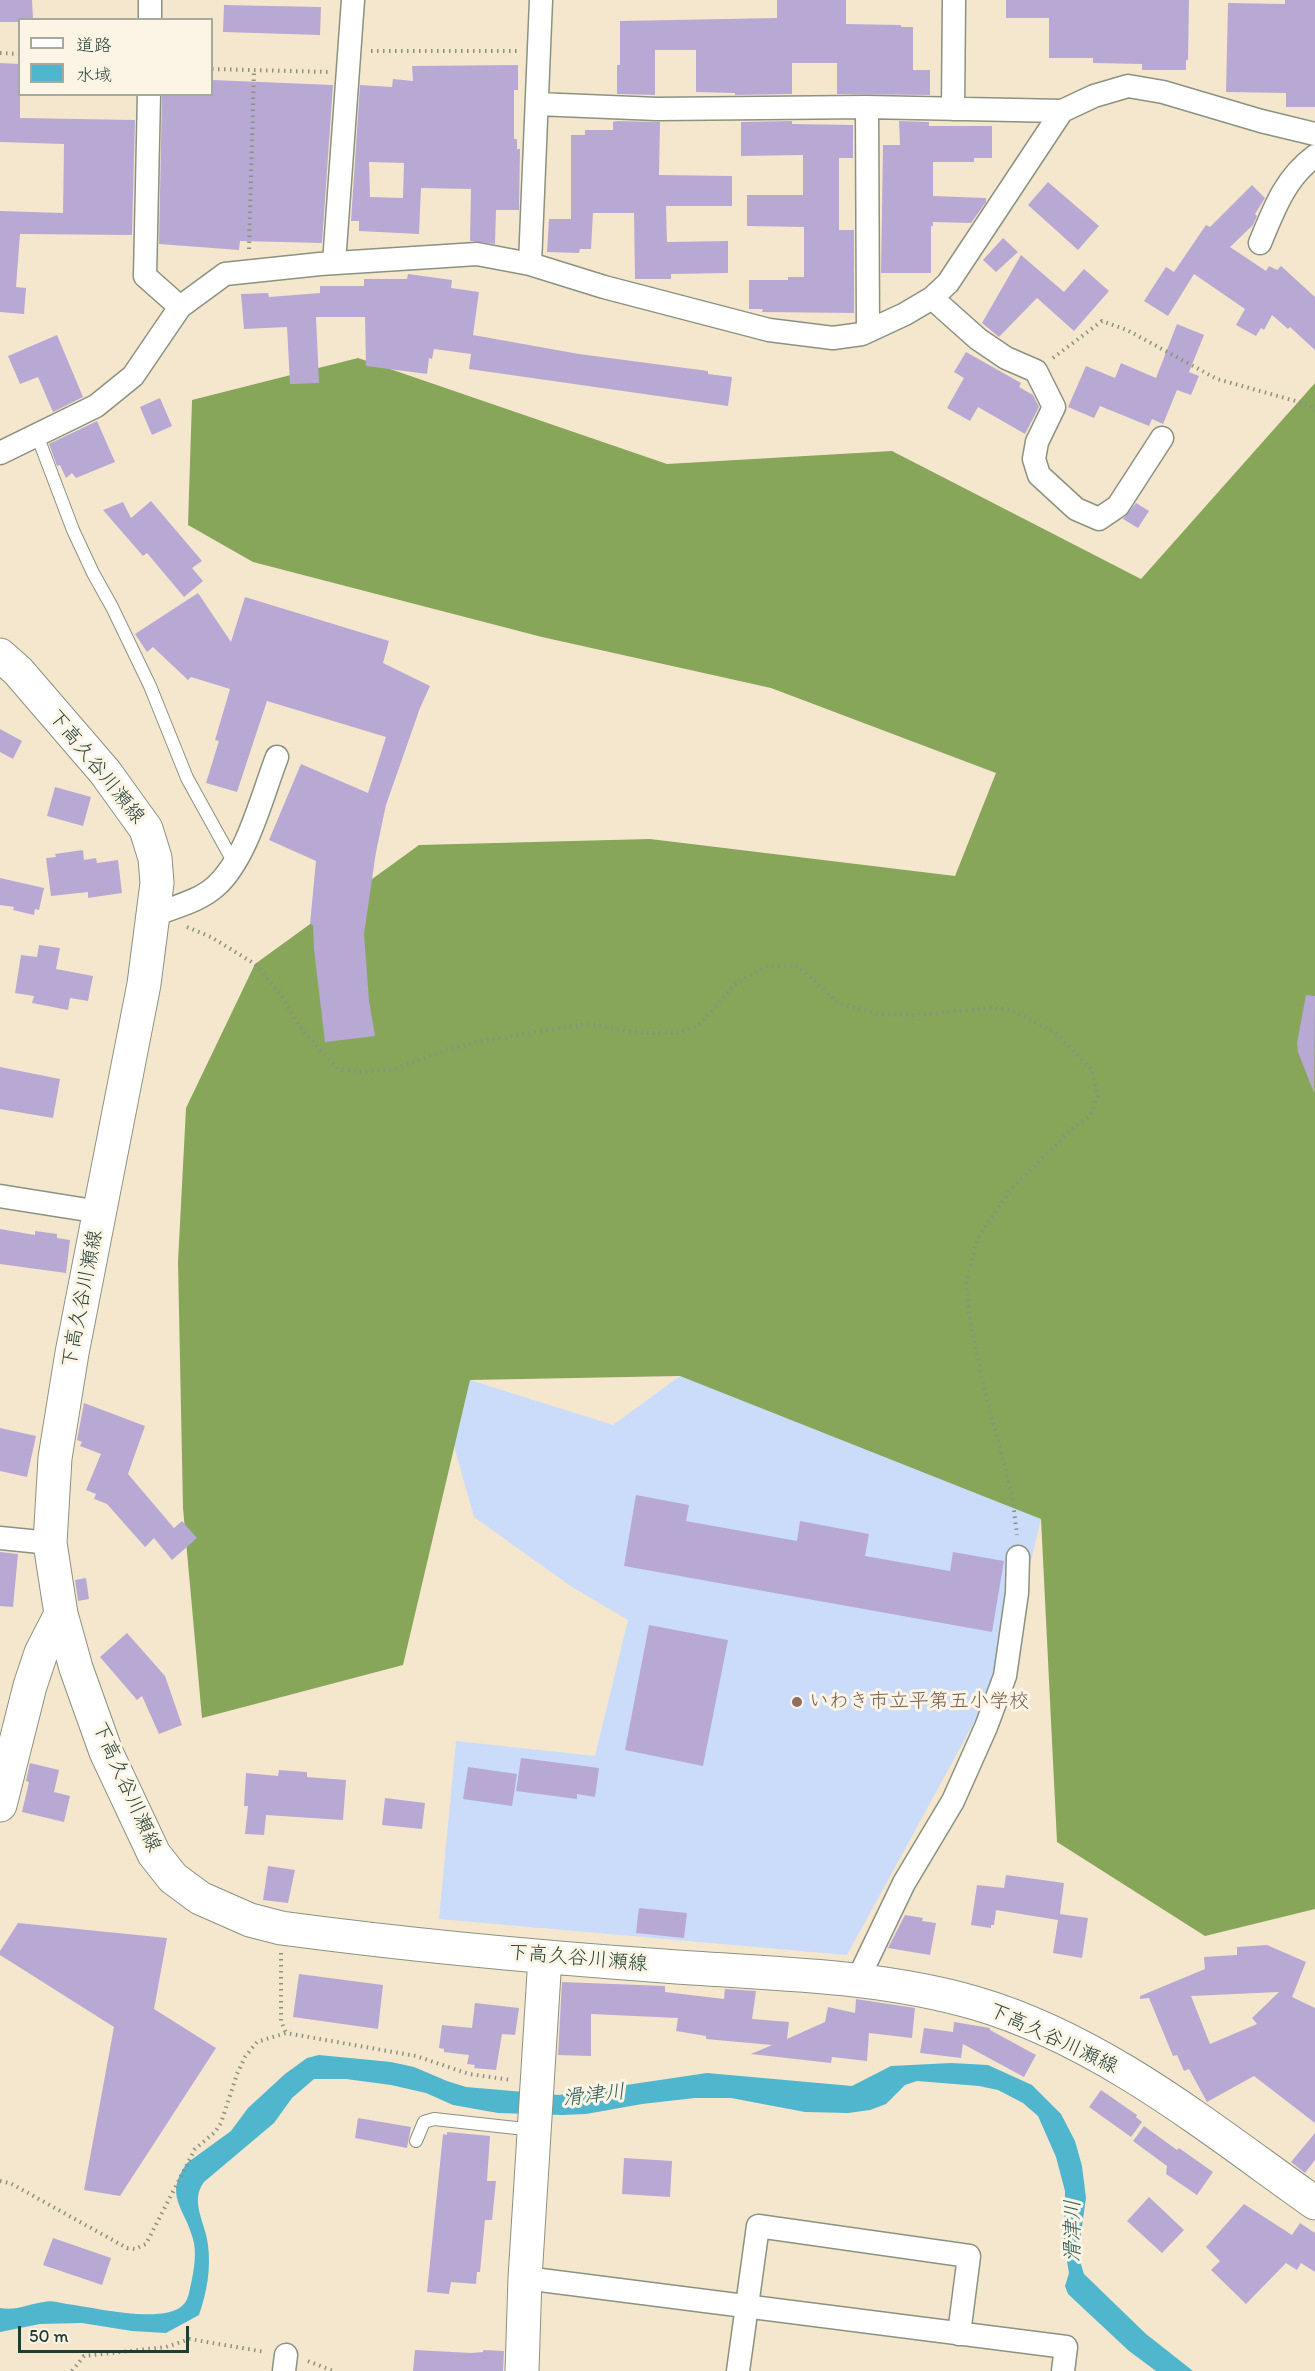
<!DOCTYPE html>
<meta charset="utf-8">
<style>
body{margin:0}
#map{position:relative;width:1315px;height:2371px;overflow:hidden;background:#f5e7cd;font-family:Itim,"Klee One",sans-serif}
canvas{display:block}
.legend{position:absolute;left:18px;top:18px;width:195px;height:78px;box-sizing:border-box;background:#fcf5e5;border:2px solid #a4ab9e;margin:0;padding:8px 10px;list-style:none;font-size:18px;color:#1f3d34}
.legend li{display:flex;align-items:center;gap:12px;height:30px}
.legend b{width:30px;border:2px solid #a4ab9e}
.scale{position:absolute;left:18px;top:2326px;width:171px;height:27px;box-sizing:border-box;border:3px solid #1f3d34;border-top:0;padding-left:8px;font-size:18px;line-height:21px;white-space:nowrap;color:#1f3d34;-webkit-text-stroke:4px #fcf5e5;paint-order:stroke}
</style>
<div id="map">
<canvas width="1315" height="2371"></canvas>
<ul class="legend">
<li><b style="height:8px;background:#fff"></b>道路</li>
<li><b style="height:16px;background:#4fb6cd"></b>水域</li>
</ul>
<div class="scale">50 m</div>
</div>
<script>
const ctx = document.querySelector('canvas').getContext('2d');
ctx.lineJoin = 'round';
function paint(path, color) { ctx.fillStyle = color; ctx.fill(path, 'evenodd'); }
function stroke(path, color, width, dash) { ctx.strokeStyle = color; ctx.lineWidth = width; ctx.lineCap = dash ? 'butt' : 'round'; ctx.setLineDash(dash || []); ctx.stroke(path); }
function label(font, color, halo, rows, align = 'center') {
  ctx.font = font + ' Itim,"Klee One",sans-serif'; ctx.lineWidth = 6; ctx.setLineDash([]); ctx.textBaseline = 'middle'; ctx.strokeStyle = halo; ctx.fillStyle = color; for (const [text, x, y, turn = 0] of rows) {
    ctx.save(); ctx.translate(x, y); ctx.rotate((+turn || 0) * Math.PI / 180); ctx.textAlign = isNaN(turn) ? turn : align; if (halo) ctx.strokeText(text, 0, 0); ctx.fillText(text, 0, 0); ctx.restore();
  }
}
paint(new Path2D(`
 M680 1376 753 1397 1041 1519 1007 1662 847 1955 439 1919 456 1741 595 1756 628 1620 572 1587 474 1517 450 1432 470 1380 613 1425Z`), '#cadcf9');
paint(new Path2D(`
 M358 358 667 464 892 451 1141 579 1315 383V1909L1205 1936 1057 1842 1041 1519 680 1376 470 1380 403 1665 202 1718 183 1508 178 1262 186 1108 255 964 419 845 650 839 955 876 996 773 771 688 542 637 253 562 188 525 192 400Z`), '#87a65a');
paint(new Path2D(`
 M319 2055 391 2062 414 2067 447 2081 466 2087 559 2095 707 2073 852 2086 891 2066 951 2063 988 2065 1032 2085 1061 2114 1075 2141 1082 2166 1086 2198 1078 2255 1084 2274 1146 2334 1193 2371H1156L1129 2351 1068 2294 1065 2286 1069 2273 1064 2244 1065 2191 1056 2157 1038 2116 1023 2103 998 2090 979 2086 917 2081 905 2085 886 2104 870 2110 848 2113 805 2112 731 2098H695L642 2104 586 2114 562 2115 498 2113 453 2105 426 2093 391 2085 346 2079H314L292 2098 274 2123 204 2182C189 2202 206 2223 208 2245 211 2269 207 2292 199 2315L166 2333 132 2331 82 2323 40 2324 0 2332V2308C17 2311 28 2304 44 2302 51 2300 60 2303 67 2304 93 2307 163 2325 183 2305 189 2299 189 2291 191 2284 194 2270 197 2252 193 2239 185 2208 163 2196 187 2163L231 2131 248 2108 285 2074 307 2058Z`), '#4fb6cd');
paint(new Path2D(`
 M0 0H32L33 18H19V22H0Z
 M777 0H846V24L901 25V27H913V70H930V95L837 94V63H792V94L735 95V93L696 92V50H655V95L617 94V65H620V21L777 18Z
 M1006 0H1189L1188 60H1186V70H1142V64L1093 63V58H1049V18H1006Z
 M1285 0H1315V107H1286V93L1226 92 1228 3 1285 4Z
 M224 5 321 7 320 35 223 32Z
 M0 63 20 64V118L135 120 132 235 20 234 16 287 26 288 24 314 0 312V211L63 213 64 144 0 142Z
 M518 65V90H514V139H517V149H520L519 210H496L495 244 470 241 471 189 421 188 419 234 359 231V221H351L360 85 392 87 393 79 413 81 412 66ZM369 162 404 163 403 198 370 197Z
 M212 80 333 85 322 243 240 241 239 250 159 244 162 94H212Z
 M617 121 660 122 659 175 732 176V206H666L667 242 728 241V273L671 274V279H635L634 213H593L591 249H580L579 253 547 252 549 219H571V135H585V130H613V122Z
 M792 121V124L853 125V158H839V230H854V313L762 312 763 309H749V280H788V277H804V227L747 226V195H803V155L741 156V122Z
 M899 121 929 122V126H992V158H974V162H933V196L986 198V202L971 223 933 222V226H931V273H881L883 145H900Z
 M1048 182 1099 226 1078 250 1028 205Z
 M1252 185 1265 198 1255 214 1257 216 1253 225 1230 247 1266 271 1269 266 1277 270 1281 266 1315 297V350L1290 327 1288 329 1272 315 1264 330 1261 328 1256 336 1236 325 1245 309 1194 274 1168 316 1144 301 1166 267 1174 272 1206 225 1210 227Z
 M1003 238 1018 252 996 272 983 260Z
 M1021 255 1064 292 1084 269 1109 291 1074 331 1037 298 999 337 982 323Z
 M408 274 452 280 451 288 479 292 473 335 579 354 708 371V374L732 377 728 406 469 369 471 354 434 349 432 359 429 358 427 374 366 366 365 317H316L319 383 290 384 287 327 244 329 241 294 268 293 269 297 320 293V286H364V279H407Z
 M1177 324 1204 335 1189 372 1199 376 1191 395 1177 390 1163 424 1152 419 1149 426 1100 406 1094 418 1068 407 1086 366 1115 378 1121 363 1156 378Z
 M57 335 83 397 53 412 38 377 20 384 8 356Z
 M966 352 1021 383 1019 387 1033 395 1039 407 1025 434 978 407 970 421 947 408 964 378 954 372Z
 M160 398 172 426 152 435 140 407Z
 M97 421 115 462 76 478 72 473 66 478 60 465 57 466 49 444Z
 M151 501 202 561 192 568 203 581 184 597 147 553 143 556 103 510 123 502 131 518Z
 M1136 503 1149 511 1138 528 1123 519Z
 M198 593 231 642 245 597 389 641 383 663 430 686 420 708 386 805 376 852 364 934 369 1001 375 1036 325 1042 314 949 313 925 310 924 316 861 269 840 301 764 368 793 386 737 267 701 237 792 206 783 219 741 215 740 230 689 191 677 188 680 153 647 147 652 135 634Z
 M0 729 22 741 13 759 0 752Z
 M55 787 91 797 83 826 47 816Z
 M83 850 84 860 96 858 97 863 118 860 122 893 88 898V892L51 896 46 858 56 857 55 854Z
 M0 878 44 888 39 910 35 909 34 915 13 910 14 907 0 905Z
 M39 945 60 948 56 969 93 976 88 1001 70 998 68 1010 32 1003 34 996 15 993 21 955 37 957Z
 M1306 995 1315 996 1314 1093 1298 1052 1297 1043Z
 M0 1067 60 1079 53 1118 0 1109Z
 M0 1229 35 1235V1231L57 1234V1238L70 1240 66 1273 0 1264Z
 M84 1403 145 1426 128 1474 174 1528 182 1521 197 1538 172 1560 154 1538 145 1547 107 1504 94 1499 96 1494 86 1490 101 1454 80 1446 82 1442 77 1440Z
 M0 1428 36 1436 27 1477 0 1471Z
 M636 1495 689 1505 686 1521 797 1541 800 1521 869 1534 865 1556 950 1571 953 1552 1004 1561 992 1632 624 1566Z
 M0 1552 18 1554 13 1607 0 1606Z
 M86 1578 89 1599 78 1601 75 1580Z
 M649 1625 728 1640 703 1766 625 1750Z
 M127 1633 165 1676 182 1725 159 1734 142 1696 137 1700 100 1657Z
 M521 1758 599 1768 595 1797 577 1794V1799L516 1791Z
 M30 1763 59 1770 54 1792 70 1796 64 1822 22 1812 29 1782 26 1781Z
 M468 1767 517 1774 512 1806 463 1799Z
 M279 1770 307 1772V1777L346 1780 343 1820 266 1815 264 1835 245 1834 248 1806H244L246 1773 278 1776Z
 M385 1798 425 1803 422 1829 382 1825Z
 M268 1866 295 1870 288 1903 263 1900Z
 M1006 1875 1064 1883 1060 1914 1088 1918 1082 1958 1053 1953 1058 1920 996 1910 994 1925H991V1928L971 1925 977 1885 1004 1888Z
 M639 1908 687 1913 684 1938 636 1933Z
 M905 1915 923 1918 922 1921 936 1923 930 1955 888 1948Z
 M18 1923 167 1938 154 2009 216 2048 120 2196 84 2190 114 2027 0 1955V1951Z
 M1267 1945 1306 1962 1292 1997 1315 2008V2123L1254 2076 1207 2102 1189 2069 1184 2071 1177 2055 1173 2056 1149 1998 1140 1999V1996L1205 1969 1204 1957 1237 1955V1947ZM1279 1992 1252 2018 1257 2024 1210 2044 1191 1996Z
 M299 1974 383 1985 378 2029 293 2017Z
 M562 1982 665 1986V1992L724 1999 725 1989 756 1991 752 2019 789 2022 787 2039 825 2022 828 2007 855 2013 856 1999 915 2008 912 2038 869 2033 867 2061 832 2057 831 2063 751 2054 772 2045 706 2039V2036L676 2031 678 2018 591 2014V2056L558 2055Z
 M475 2003 519 2008 515 2035 502 2034 496 2070 474 2068 475 2065 467 2064 469 2055 444 2052V2049L439 2048 442 2025 472 2028Z
 M954 2022 990 2028V2030L1036 2055 1024 2077 963 2044 961 2058 920 2053 924 2028 953 2032Z
 M1101 2090 1137 2115 1136 2117 1142 2122 1131 2137 1089 2107Z
 M358 2118 411 2127 407 2148 355 2138Z
 M1144 2126 1177 2150 1179 2148 1213 2172 1197 2195 1166 2174 1167 2166 1133 2141Z
 M447 2132 490 2136 487 2181H496L492 2220H485L480 2272H477L476 2284 451 2282 449 2294 427 2292 443 2134 447 2135Z
 M1315 2133V2160L1305 2173 1291 2162Z
 M624 2158 672 2161 670 2197 622 2194Z
 M1149 2197 1184 2230 1162 2253 1127 2221Z
 M1244 2204 1292 2235 1300 2223 1315 2233V2272L1301 2263 1297 2270 1286 2263 1246 2304 1211 2270 1220 2261 1206 2247Z
 M53 2238 111 2258 102 2285 43 2265Z
 M415 2350 471 2353 483 2352V2350L504 2351 503 2371H413Z`), '#b8a9d4');
const lane = new Path2D(`
 M37 435 73 530 93 573 112 607 150 686 187 778 234 863
 M416 2141 424 2122 434 2119 534 2130`);
const street = new Path2D(`
 M150 20V0
 M149 94 145 276 180 307
 M537 104 657 109 867 107 1062 111
 M867 107 868 331
 M953 109 954 0
 M1260 243C1274 209 1285 178 1315 156
 M334 263 353 0
 M530 264 541 0
 M932 298 978 339 1006 358 1036 371 1054 407 1037 442 1034 459 1039 475 1076 509 1099 519 1118 506 1162 438
 M0 453 96 406 133 376 180 307 225 274 320 264 477 254 530 264 604 287 769 330 833 338 862 334 905 314 932 298 948 283 1062 111 1094 96 1128 86 1163 92 1261 121 1315 134
 M154 915C174 907 200 901 216 886 247 858 262 796 277 757
 M0 1196 100 1212
 M0 1538 50 1543
 M857 1981 904 1883 953 1801 986 1727 1005 1676 1017 1593 1018 1557
 M525 2278 1066 2347 1063 2371
 M284 2371 286 2355
 M738 2371 758 2226 969 2256 959 2334`);
const secondary = new Path2D(`
 M0 655 18 671 105 772 146 829 155 858 157 883 144 984 72 1353 55 1458 50 1543 61 1614 76 1668 106 1752 154 1854 173 1878 200 1898 250 1920 281 1928C408 1945 536 1957 664 1966 767 1974 875 1974 975 2003 1102 2040 1209 2128 1315 2203
 M0 1805 30 1686 41 1653 61 1614
 M522 2371 525 2278 545 1957`);
stroke(lane, '#8a9280', 14);
stroke(street, '#8a9280', 25);
stroke(secondary, '#8a9280', 35);
stroke(new Path2D(`
 M371 51H517
 M0 53 20 54
 M212 69 328 72
 M249 249 254 70
 M1053 358 1102 321 1127 330 1217 379 1310 405 1315 411
 M187 927 211 937 255 964 282 996 298 1025 338 1069 360 1072 395 1069 445 1050 476 1042 587 1024 640 1033H678L698 1026 737 982 768 966H798L838 1003 879 1014 913 1015 992 1008 1012 1010 1057 1034 1092 1070 1098 1096 1091 1114 1072 1129 1012 1188 977 1239 966 1285 970 1320 985 1392 1012 1494 1017 1535
 M281 1953V2021L286 2033
 M0 2181 10 2183 127 2248 135 2249 146 2244 195 2149 215 2132 221 2123 237 2074 245 2057 257 2042 286 2033 416 2056 469 2074 511 2080
 M308 2361 333 2371
 M72 2371 84 2356 166 2347 190 2339 265 2352`), '#8a9280', 4, [1.5, 4.5]);
stroke(lane, '#fff', 12);
stroke(street, '#fff', 22);
stroke(secondary, '#fff', 33);
for (const [x, y, r, color] of [
 [797,1702,6,"#8d6e63"]
]) { const dot = new Path2D(); dot.arc(x, y, r, 0, 2 * Math.PI); ctx.fillStyle = color; ctx.fill(dot); stroke(dot, '#fcf5e5', 2); }
label('20px', '#1f3d34', '#fcf5e5', [
 ["下高久谷川瀬線",96,767,51],
 ["下高久谷川瀬線",83,1299,-79],
 ["下高久谷川瀬線",126,1787,66],
 ["下高久谷川瀬線",578,1959,5],
 ["下高久谷川瀬線",1053,2039,25]
]);
label('20px', '#785e54', '#fcf5e5', [
 ["いわき市立平第五小学校",809,1702]
], 'left');
label('italic 21px', '#2b5b5a', '#fcf5e5', [
 ["滑津川",594,2096,-7],
 ["滑津川",1074,2231,-90]
]);
</script>
